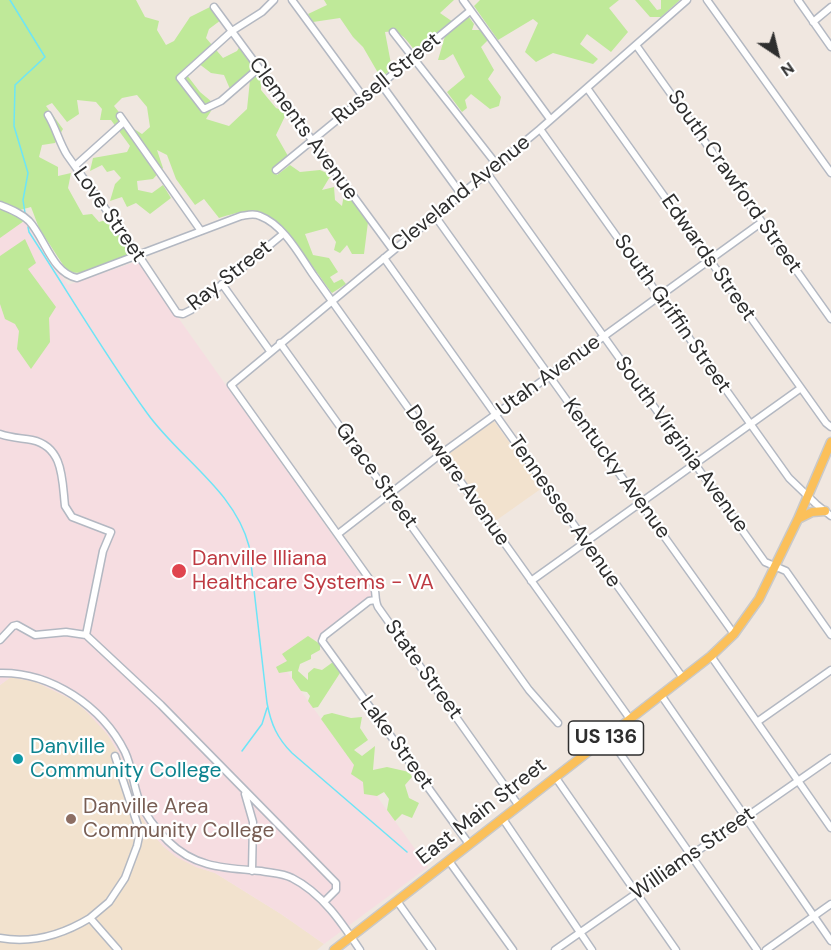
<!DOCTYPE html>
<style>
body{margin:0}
#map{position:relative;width:831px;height:950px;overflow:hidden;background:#f0e7e0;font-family:"DM Sans",sans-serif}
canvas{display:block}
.north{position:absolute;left:747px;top:24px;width:60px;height:60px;-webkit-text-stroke:4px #fff;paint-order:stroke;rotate:145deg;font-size:16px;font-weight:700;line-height:24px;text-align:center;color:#2e2e2e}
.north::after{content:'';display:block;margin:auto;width:21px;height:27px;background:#2e2e2e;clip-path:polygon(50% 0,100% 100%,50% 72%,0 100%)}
</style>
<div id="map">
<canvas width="831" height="950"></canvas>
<div class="north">N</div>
</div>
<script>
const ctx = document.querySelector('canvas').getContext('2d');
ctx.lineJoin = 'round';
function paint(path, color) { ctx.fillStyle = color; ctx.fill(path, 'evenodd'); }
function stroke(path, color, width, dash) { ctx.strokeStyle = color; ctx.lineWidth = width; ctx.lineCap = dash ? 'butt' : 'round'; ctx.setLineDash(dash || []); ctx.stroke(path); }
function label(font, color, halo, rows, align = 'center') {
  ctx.font = font + ' "DM Sans",sans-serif'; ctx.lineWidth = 4.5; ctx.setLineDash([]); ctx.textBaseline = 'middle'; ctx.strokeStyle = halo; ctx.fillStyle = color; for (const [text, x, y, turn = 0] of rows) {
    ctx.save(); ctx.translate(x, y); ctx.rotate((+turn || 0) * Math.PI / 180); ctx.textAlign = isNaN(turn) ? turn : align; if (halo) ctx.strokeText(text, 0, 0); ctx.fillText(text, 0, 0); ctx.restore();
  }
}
paint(new Path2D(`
 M494 421 542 488 494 522 446 455Z
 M11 677 36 682 73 700 94 718 108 735 121 757 129 778 134 799 146 825 164 847 196 867 215 873 281 914 324 944 317 950H0V685Z`), '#f2e2ce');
paint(new Path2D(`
 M26 222 68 285 138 261 372 591V596L283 666 428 867 324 944 281 914 215 873 196 867 176 857 164 847 154 836 139 813 121 757 108 735 84 709 73 700 36 682 11 677 0 685V236L12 226Z`), '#f6dde1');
paint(new Path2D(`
 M0 0H136L145 17 159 21 157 30 166 45 174 41 190 17 212 6 221 20 209 29 206 38 223 58 237 51 240 46 261 77V90L276 108 287 112 276 135 288 156 273 169 277 175 290 165 300 172 320 170 331 175 322 190 334 187 335 200 342 206 344 194H347L368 222 364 254H352L347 245 340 253 334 250 336 242 327 228 305 234 313 255 329 258 338 272 330 277 334 283 342 279 346 284 332 293C318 275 278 212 256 211 244 210 230 215 219 218L204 199 195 205 176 179 167 155 157 150 163 168 153 179 137 181 138 190 152 193 163 185 171 198 150 214 136 203 127 207 122 197 110 201 115 184 121 178 114 170 107 172 102 165 90 171 93 158 127 152 130 146 111 120H100L102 109 96 102 77 100 79 114 67 122 52 103 46 106 63 129 55 143 42 145 39 157 58 167V176L71 173 68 188 83 215 92 214 99 222 106 220 134 254C114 262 89 278 67 271L39 228 31 207 20 210 0 201ZM194 60 211 73 224 75 230 89 244 77 250 80 247 109 229 126 206 119 211 111 212 102 200 92 183 70ZM137 95 147 107 150 127 142 134 131 127 114 106 122 98Z
 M324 0H454L440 13 453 22 415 51C406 39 401 30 385 32L392 69 381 78 363 47 353 37 340 18 313 22 308 14 327 5Z
 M480 0H619L609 8 628 32 611 52 587 34 580 44 598 59 593 64 553 53 536 62 525 52 538 23 533 19 498 40 474 6Z
 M635 0H649L657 10 661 9V0H680L661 17H650Z
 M469 17 474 24 472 30H481L488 40 481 47 494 70 488 79 501 97 499 106 490 109 471 94 465 100 467 108 462 112 447 92 465 77 453 54 444 60H438L445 36Z
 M0 207 16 214 24 221 0 238Z
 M25 239 36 263 28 269 56 307 49 318 50 342 31 369 17 349 19 331 15 324 5 319 0 304V256Z
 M308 636 320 644V650L311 655V659L300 664 298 671 308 680V673L314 668 322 670 333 662 340 673 318 707 313 708 308 701 310 696 307 692 301 691 292 678V671L279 673 276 667 287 661 282 654Z
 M332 713 351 718 362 717 360 728 368 740 354 750 362 756 375 746 373 770 387 767 409 772 412 777 405 785 409 798 419 803 412 818 402 814 395 821 387 810 389 799 384 792 377 796 364 794 363 782 351 774 354 765 321 719 324 715Z`), '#bfe999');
stroke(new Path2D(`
 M10 0 45 57 15 85 14 126 28 173 23 200 25 213
 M28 227 29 232C68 292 105 355 147 413 179 458 235 491 249 546L267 703C271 724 277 738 292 753L407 852
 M242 751 262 724 267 708`), '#6de5f7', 1.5);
const minor = new Path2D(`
 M292 0 364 98
 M463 0 550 119
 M707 0 831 173
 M798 0 831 47
 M214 7 393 250
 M813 22 831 7
 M393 32 497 165
 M636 45 831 319
 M259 68 221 101 204 109 180 78 232 31 262 12 274 0
 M381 84 461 194
 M587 88 826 423 831 427
 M48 115C56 128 59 142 67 155L139 256 177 313 183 314 191 310 283 234
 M120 116 201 231
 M540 129 789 478 816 504 831 516
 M75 166 124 122
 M276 170 470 11
 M487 173 765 562 786 571 831 635
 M0 205C10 209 21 213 29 221 45 238 52 273 77 278L241 216C248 215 254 213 260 216 284 225 300 256 314 276L630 719
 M435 216 734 634
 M384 258 683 678
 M222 284 270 351
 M280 343 529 690 558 723
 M0 434C11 438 21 438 32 440 64 447 62 480 65 506L72 517 111 532 103 551 86 635
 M338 534 441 454 762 222
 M531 581 801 388
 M375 600 369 601 324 636 322 641 469 844
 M0 640 13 626 17 625 35 635 66 632 86 635 161 705 336 883V890L324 902
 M711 656 831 828
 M0 673C51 672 102 706 125 752 132 767 133 784 139 800 145 815 156 829 168 841 195 868 225 868 261 871 271 873 283 873 292 878 322 893 342 923 360 950
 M661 695 831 941
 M757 722 831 670
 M608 736 757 950
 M115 756 140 832 137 846 125 878 109 902 90 918 118 950
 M556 778 676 950
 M245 794 253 822 252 871
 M519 806 378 607C374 599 377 592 373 584L231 385 540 129 687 0
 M503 819 592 950
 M449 861 513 950
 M397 901 432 950
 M0 938C33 944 62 935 90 918
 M555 950 831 758
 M766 950 831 904`);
const major = new Path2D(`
 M798 519 812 512 825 511
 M334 950 711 656 734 634 759 599 798 519 831 442`);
stroke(minor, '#b3b8c2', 9);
stroke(major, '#c9c9c9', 11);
stroke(minor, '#fff', 6);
stroke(major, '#fbc05a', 8);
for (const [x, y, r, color] of [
 [179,571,8,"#e0444e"],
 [18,759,6,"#0f9aa8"],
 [71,819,6,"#8d6e63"]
]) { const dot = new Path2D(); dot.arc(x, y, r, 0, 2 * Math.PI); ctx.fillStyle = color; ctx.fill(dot); stroke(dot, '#fff', 2); }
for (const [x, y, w] of [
 [606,738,75]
]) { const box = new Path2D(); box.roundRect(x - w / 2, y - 17, w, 34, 4.5); ctx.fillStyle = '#fff'; ctx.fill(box); stroke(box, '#2e2e2e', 1.5); }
label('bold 20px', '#2e2e2e', null, [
 ["US 136",606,738]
]);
label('21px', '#2e2e2e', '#fff', [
 ["Russell Street",387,79,-39],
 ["Clements Avenue",303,129,54],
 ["South Crawford Street",734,182,55],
 ["Cleveland Avenue",461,194,-39],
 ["Love Street",109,215,55],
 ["Edwards Street",708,258,55],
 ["Ray Street",230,276,-38],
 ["South Griffin Street",672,314,55],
 ["Utah Avenue",549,376,-36],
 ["South Virginia Avenue",681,445,54],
 ["Kentucky Avenue",616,469,54],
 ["Grace Street",376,476,54],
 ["Delaware Avenue",457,476,55],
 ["Tennessee Avenue",564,512,55],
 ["State Street",423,670,54],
 ["Lake Street",396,743,54],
 ["East Main Street",482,812,-38],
 ["Williams Street",693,854,-35]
]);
label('21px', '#be3a42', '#fff', [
 ["Danville Illiana",192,559],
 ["Healthcare Systems - VA",192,583]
], 'left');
label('21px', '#0d838f', '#fff', [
 ["Danville",30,747],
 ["Community College",30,771]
], 'left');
label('21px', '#785e54', '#fff', [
 ["Danville Area",83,807],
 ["Community College",83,831]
], 'left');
</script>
